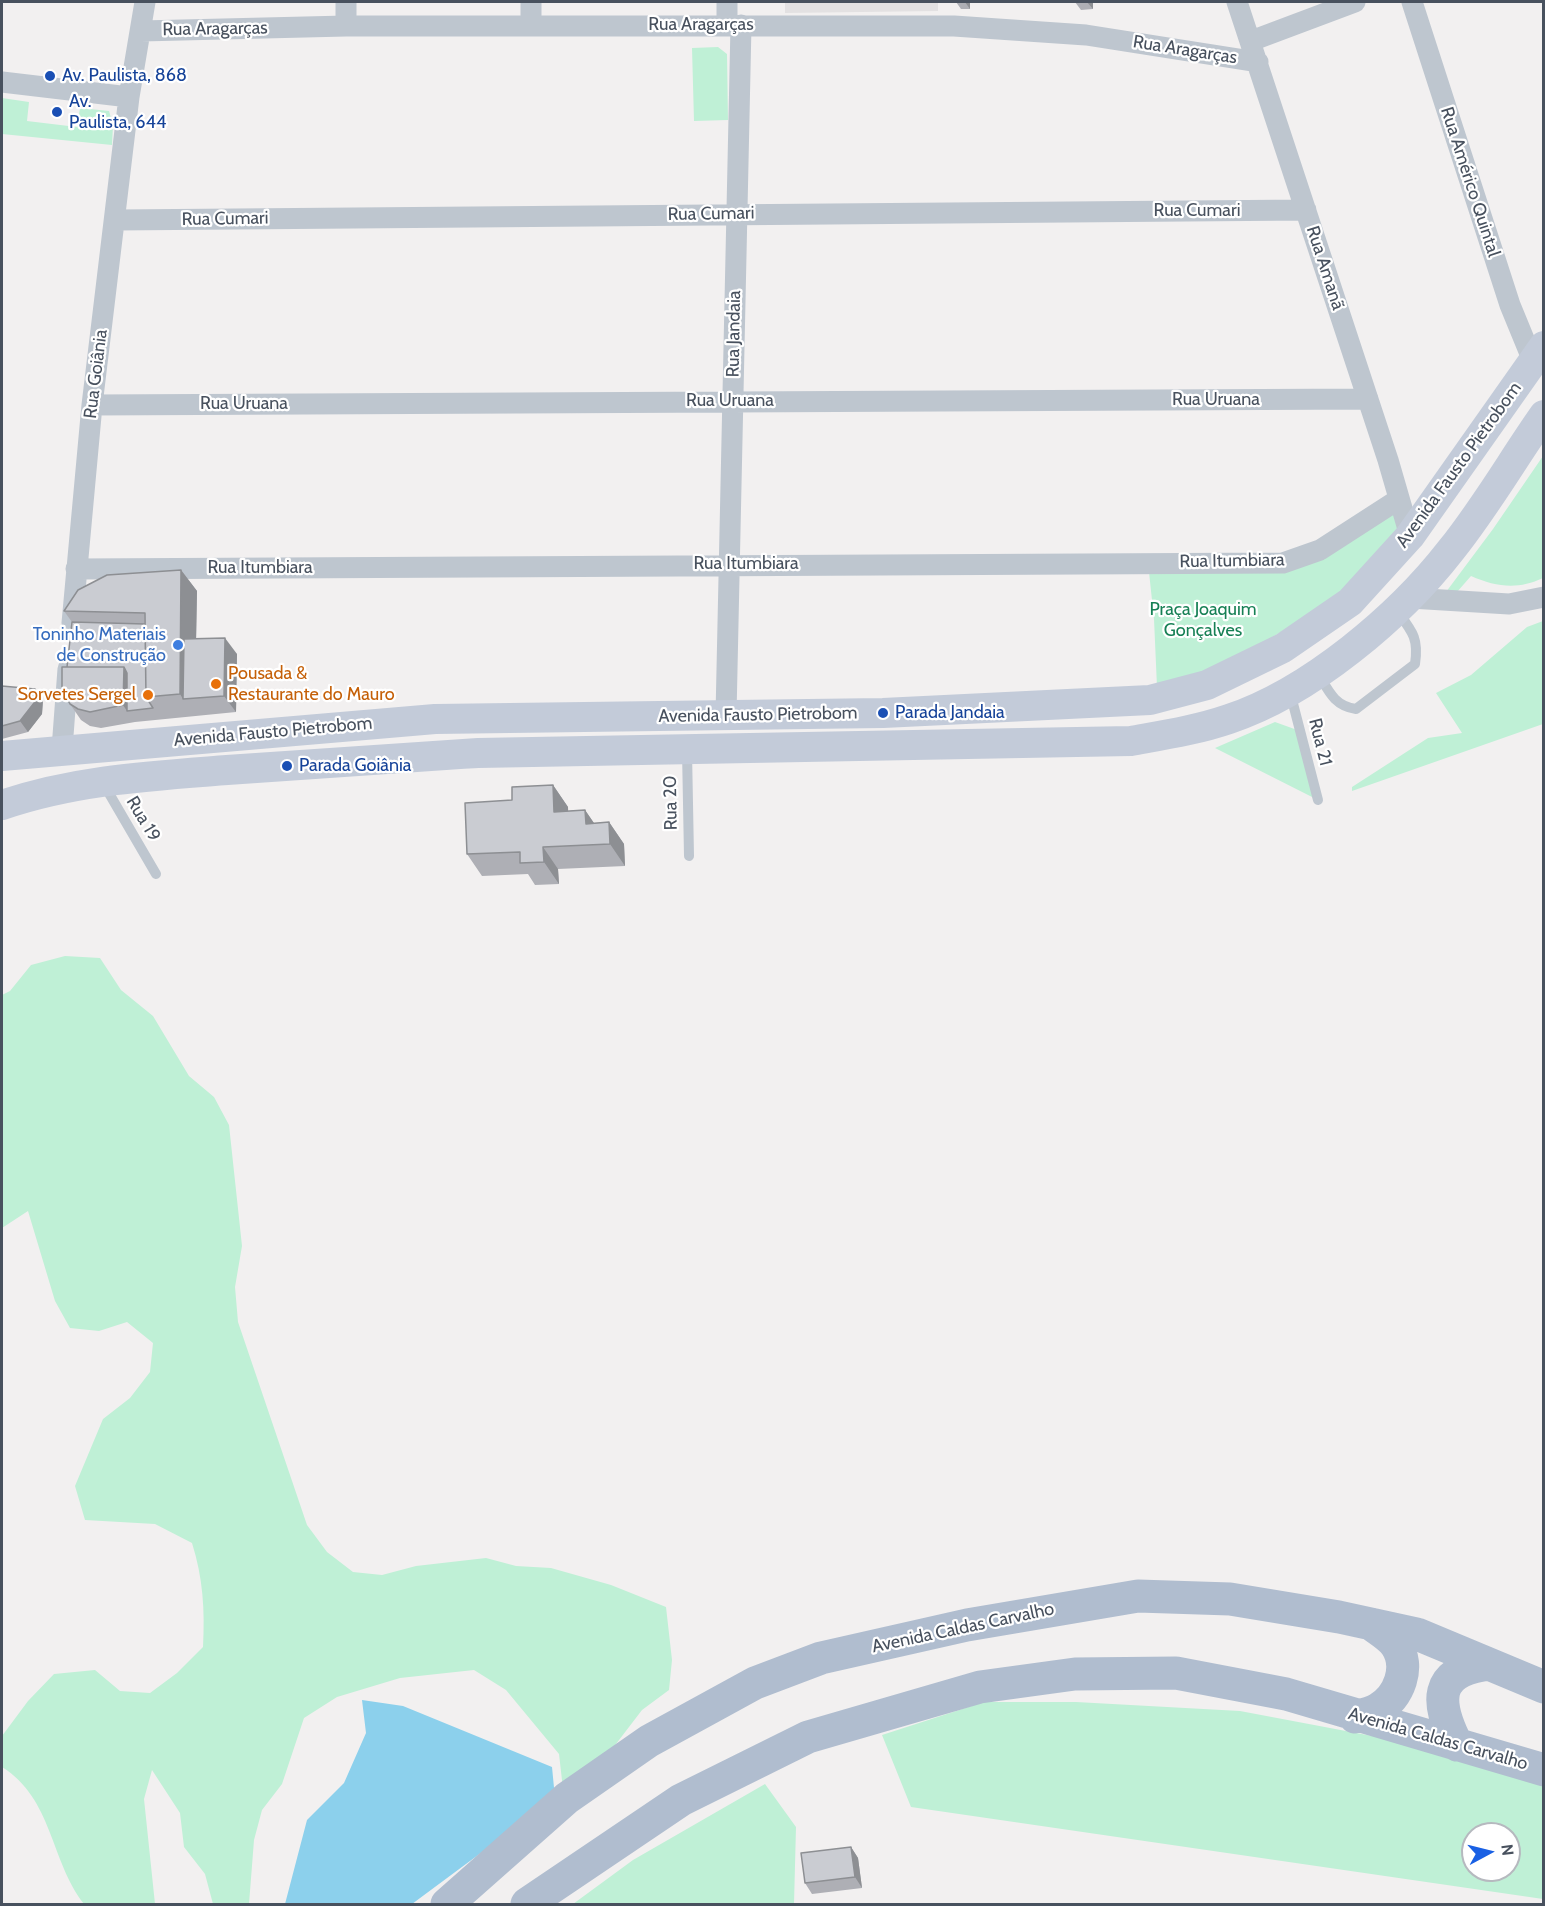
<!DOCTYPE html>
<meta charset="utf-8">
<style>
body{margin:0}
#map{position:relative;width:1545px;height:1906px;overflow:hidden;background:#f2f0f0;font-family:Cabin,sans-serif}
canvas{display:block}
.frame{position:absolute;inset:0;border:3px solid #48515e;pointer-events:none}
.north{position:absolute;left:1461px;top:1822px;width:60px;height:60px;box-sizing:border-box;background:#fff;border:2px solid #b6b9bf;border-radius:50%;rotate:83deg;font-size:16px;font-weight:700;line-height:24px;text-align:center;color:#48515e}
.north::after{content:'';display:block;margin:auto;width:21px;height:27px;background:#1960e4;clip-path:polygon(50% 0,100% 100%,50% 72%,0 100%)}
</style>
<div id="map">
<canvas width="1545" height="1906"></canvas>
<div class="frame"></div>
<div class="north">N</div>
</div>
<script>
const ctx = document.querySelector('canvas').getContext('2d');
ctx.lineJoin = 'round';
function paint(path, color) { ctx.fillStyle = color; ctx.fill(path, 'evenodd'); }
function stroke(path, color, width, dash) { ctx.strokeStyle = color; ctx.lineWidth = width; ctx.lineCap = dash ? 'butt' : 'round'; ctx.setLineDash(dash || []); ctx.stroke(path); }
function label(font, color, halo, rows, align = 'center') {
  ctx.font = font + ' Cabin,sans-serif'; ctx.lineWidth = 4.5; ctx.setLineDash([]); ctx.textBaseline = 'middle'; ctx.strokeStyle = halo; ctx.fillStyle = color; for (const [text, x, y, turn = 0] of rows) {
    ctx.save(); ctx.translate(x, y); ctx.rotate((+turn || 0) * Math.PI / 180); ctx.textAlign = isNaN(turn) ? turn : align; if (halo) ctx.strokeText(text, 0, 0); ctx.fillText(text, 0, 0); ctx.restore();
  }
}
paint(new Path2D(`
 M785 2H938V11L785 13Z`), '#e3e1e2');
paint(new Path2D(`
 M718 47 727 54 728 120 694 121 692 48Z
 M2 98 29 102 27 121 77 127 80 108 109 111 113 125 112 145 2 134Z
 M1543 456V578C1518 590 1496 587 1471 576L1457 592H1446L1493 529Z
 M1396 509 1403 535 1341 596 1229 663 1157 687 1154 619 1149 572 1285 571Z
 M1543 621V724L1352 791V787L1428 738 1462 733 1436 693 1471 675 1527 627Z
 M1275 722 1300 731 1318 800 1215 748Z
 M65 956 100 958 121 990 153 1016 189 1076 214 1097 229 1125 242 1246 235 1287 238 1322 307 1525 327 1552 353 1572 382 1575 416 1566 486 1558 516 1566 551 1568 611 1585 666 1607 672 1660 669 1690 642 1710 593 1774 563 1789 559 1754 506 1690 474 1670 400 1678 337 1697 304 1718 282 1784 262 1810 254 1840 249 1904H213L205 1874 184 1847 180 1813 152 1770 144 1799 155 1904H84C50 1860 53 1799 2 1767V1736L28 1701 54 1674 95 1670 120 1691 150 1693 177 1673 203 1647C205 1610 203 1578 192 1543L155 1524 85 1520 75 1486 103 1419 130 1398 150 1372 153 1343 127 1322 99 1331 70 1328 55 1301 28 1211 2 1228V995L10 991 31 965Z
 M984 1702H1076L1240 1711 1510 1762 1543 1784V1899L911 1807 882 1735ZM1473 1834H1509V1870H1473Z
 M765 1784 796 1827 794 1904H573L633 1860Z`), '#bff0d6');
paint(new Path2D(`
 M362 1700 403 1706 552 1767 555 1798 412 1904H285L307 1820 344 1783 366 1733Z`), '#8cd0ec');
stroke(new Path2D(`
 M1319 675C1329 692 1335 706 1356 709L1415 664C1419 638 1412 631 1397 611
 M1290 692 1318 800
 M687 751 689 856
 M103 783 156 874`), '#bec6cf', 10);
stroke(new Path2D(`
 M531 2V26
 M727 2V25
 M1237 2 1388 460 1410 536
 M1412 2 1510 305 1533 361
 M346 26V2
 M141 31 346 26H954L1086 35 1258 62
 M1251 41 1355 2
 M2 82 129 97
 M116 220 1306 210
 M92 405 1368 399
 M76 569 1283 563 1320 550 1399 499
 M1410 598 1509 604 1544 597
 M72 623 92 405 129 97 145 2
 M726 715 741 25
 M62 749 68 669`), '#bec6cf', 21);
stroke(new Path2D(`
 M2 756 435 719 883 713 1150 700 1207 685 1283 648 1350 602 1410 536 1544 346
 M2 805C75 780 150 776 227 770 310 764 394 758 478 753L1131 741C1164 735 1197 730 1229 719 1310 692 1399 617 1451 550 1485 508 1513 459 1544 415`), '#c3cbd9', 30);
stroke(new Path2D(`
 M1355 1717C1362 1715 1371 1713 1378 1709 1399 1697 1411 1667 1396 1645 1391 1637 1379 1630 1371 1624
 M1457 1745C1436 1703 1432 1671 1489 1664
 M447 1904 567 1798 649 1741 755 1683 821 1658 967 1625 1138 1596 1230 1599 1339 1617 1417 1634 1544 1687
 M527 1904 681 1800 808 1737 980 1687 1075 1674 1176 1673 1286 1694 1544 1770`), '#b0bdcf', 33);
paint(new Path2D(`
 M956 2H970V9H961Z
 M1075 2H1093V9L1081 10Z
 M181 570 197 591 196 639 237 654 236 712 135 722 101 728 90 726 81 720 70 704 67 667 72 622 64 611Z
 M2 686 43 700 42 714 28 732 2 739Z
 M553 785 568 807V811L585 810 594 823 609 822 624 844 625 866 558 869 559 884 535 885 528 874 482 876 467 854 512 800Z
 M851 1847 858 1858 862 1888 812 1894 805 1883Z`), '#aeafb5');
paint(new Path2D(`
 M965 2H970V9Z
 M1087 2H1093V9Z
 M181 570 197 591 195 698 183 699 180 694Z
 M225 638 237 654 236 712 224 696Z
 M124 667 135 684 127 711 123 705Z
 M35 689 43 700 42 714 28 732 20 721Z
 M553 785 568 807 569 833 554 812Z
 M585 810 600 832 601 845 586 824Z
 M609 822 624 844 625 866 610 844Z
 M543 847 558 869 559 884 544 862Z
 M851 1847 858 1858 862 1888 855 1877Z`), '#8d8f93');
const building = new Path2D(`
 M181 570 180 694 146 697 145 613 64 611 78 590 107 575Z
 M72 622 145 624 146 697 153 708 127 711V673L124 667H67Z
 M225 638 224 696 183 699 184 639Z
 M62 667H124L123 705 90 712 78 709 70 704 62 690Z
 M2 686 35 689 34 703 20 721 2 726Z
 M553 785 554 812 585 810 586 824 609 822 610 844 543 847 544 862 520 863V852L467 854 465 803 512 800V787Z
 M851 1847 855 1877 805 1883 801 1853Z`);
paint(building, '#caccd2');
stroke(building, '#8d8f93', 1.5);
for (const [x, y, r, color] of [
 [50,76,6,"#1a4fb4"],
 [57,112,6,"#1a4fb4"],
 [178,645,6,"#3f7fe0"],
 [216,684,6,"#e8710a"],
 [148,695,6,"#e8710a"],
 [883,713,6,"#1a4fb4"],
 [287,766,6,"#1a4fb4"]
]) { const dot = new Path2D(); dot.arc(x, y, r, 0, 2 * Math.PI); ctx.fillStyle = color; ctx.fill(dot); stroke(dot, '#fff', 2); }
label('18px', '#48515e', '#fff', [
 ["Rua Aragarças",701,25],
 ["Rua Aragarças",215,29,-1],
 ["Rua Aragarças",1185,50,9],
 ["Rua Américo Quintal",1470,182,72],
 ["Rua Cumari",1197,211],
 ["Rua Cumari",711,214,-1],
 ["Rua Cumari",225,219,-1],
 ["Rua Amanã",1325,268,72],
 ["Rua Jandaia",734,334,-89],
 ["Rua Goiânia",96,374,-83],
 ["Rua Uruana",1216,400],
 ["Rua Uruana",730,401],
 ["Rua Uruana",244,404],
 ["Avenida Fausto Pietrobom",1459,465,-54],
 ["Rua Itumbiara",1232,561,-1],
 ["Rua Itumbiara",746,564],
 ["Rua Itumbiara",260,568],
 ["Avenida Fausto Pietrobom",758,715,-1],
 ["Avenida Fausto Pietrobom",273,732,-5],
 ["Rua 21",1320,742,76],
 ["Rua 20",671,803,-91],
 ["Rua 19",143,819,59],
 ["Avenida Caldas Carvalho",963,1628,-12],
 ["Avenida Caldas Carvalho",1438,1739,16]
]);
label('18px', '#164399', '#fff', [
 ["Av. Paulista, 868",62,76],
 ["Av.",69,102],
 ["Paulista, 644",69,123],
 ["Parada Jandaia",895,713],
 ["Parada Goiânia",299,766]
], 'left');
label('18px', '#178055', '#fff', [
 ["Praça Joaquim",1203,610],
 ["Gonçalves",1203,631]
]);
label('18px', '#366cbe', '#fff', [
 ["Toninho Materiais",166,635],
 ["de Construção",166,656]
], 'right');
label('18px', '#c56008', '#fff', [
 ["Pousada &",228,674],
 ["Restaurante do Mauro",228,695],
 ["Sorvetes Sergel",136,695,"right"]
], 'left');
</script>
